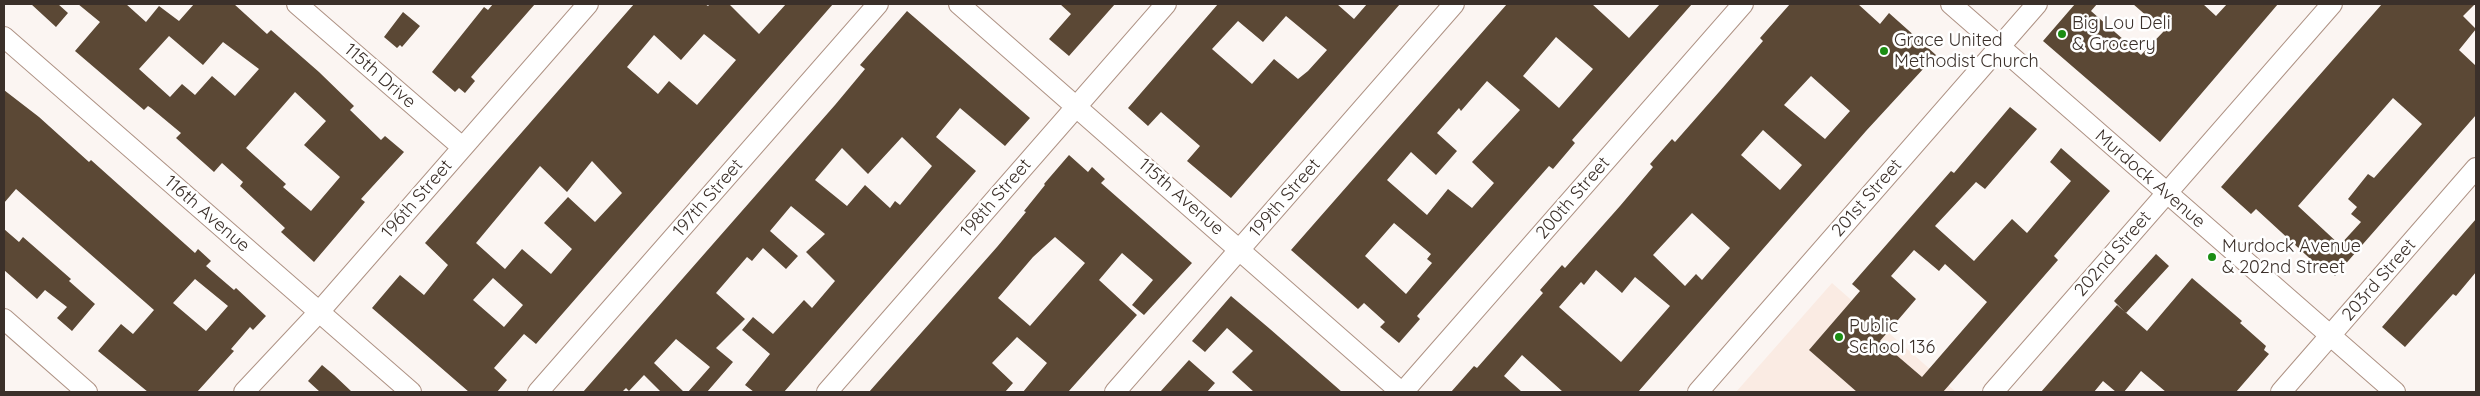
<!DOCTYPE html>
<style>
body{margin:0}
#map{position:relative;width:2480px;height:396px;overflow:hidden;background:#fbf5f2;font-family:Quicksand,sans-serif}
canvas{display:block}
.frame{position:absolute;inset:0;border:5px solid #3b302a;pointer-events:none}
</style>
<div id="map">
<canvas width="2480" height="396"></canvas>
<div class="frame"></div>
</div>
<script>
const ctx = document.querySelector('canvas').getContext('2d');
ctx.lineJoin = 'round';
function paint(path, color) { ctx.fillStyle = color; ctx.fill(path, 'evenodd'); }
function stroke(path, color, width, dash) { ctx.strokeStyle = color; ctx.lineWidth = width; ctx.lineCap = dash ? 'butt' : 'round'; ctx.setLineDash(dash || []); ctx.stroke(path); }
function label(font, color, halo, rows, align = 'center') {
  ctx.font = font + ' Quicksand,sans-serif'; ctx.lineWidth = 5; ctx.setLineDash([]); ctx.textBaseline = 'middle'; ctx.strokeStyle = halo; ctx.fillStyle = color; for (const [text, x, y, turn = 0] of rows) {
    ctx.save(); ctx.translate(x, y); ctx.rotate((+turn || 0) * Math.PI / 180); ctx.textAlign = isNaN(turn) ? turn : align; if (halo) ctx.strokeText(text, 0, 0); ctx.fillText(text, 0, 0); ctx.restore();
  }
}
paint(new Path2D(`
 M1832 283 1956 392H1736Z`), '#faebe3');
paint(new Path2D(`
 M31 4H58L68 13 56 27Z
 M78 4H126L146 22 159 6 179 21 194 4H234L267 34 271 30 319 72 354 106 350 110 381 140 385 136 404 152 361 199 365 202 314 262 281 232 285 228 240 186 243 182 222 163 214 172 176 138 181 133 151 108 148 106 144 110 75 51 100 22ZM169 36 203 65 223 42 259 69 235 96 212 76 195 95 182 84 170 97 139 69ZM295 92 326 121 304 145 340 177 311 211 283 187 286 184 246 148Z
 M493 4H535L471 77 475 81 465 93 459 88 455 92 432 72 484 7 488 10Z
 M634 4H705L708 6 710 4H729L759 34 786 4H833L536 344 524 334 494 368 507 380 497 392H469L372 308 400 275 424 295 448 265 425 243ZM704 34 736 60 697 105 669 81 658 94 627 67 654 35 681 60ZM592 161 622 193 595 222 568 197 544 223 572 249 551 274 522 249 505 269 476 243 540 166 567 192ZM493 278 523 305 504 327 473 300Z
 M1060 4H1115L1069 56 1049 39 1071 14Z
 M1218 4H1337L1354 19 1367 4H1400L1231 198 1187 161 1200 146 1161 112 1148 126 1128 108ZM1286 16 1327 50 1308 71 1298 79 1274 59 1252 84 1212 49 1238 21 1263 42Z
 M1507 4H1592L1629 38 1660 4H1692L1572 140 1575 143 1553 169 1549 166 1417 316 1420 319 1399 343 1380 327 1385 322 1364 303 1358 309 1291 250ZM1556 37 1593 69 1559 108 1523 76ZM1487 81 1520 110 1472 162 1494 183 1472 208 1448 189 1427 215 1387 180 1411 152 1436 175 1457 151 1437 133 1459 108 1461 111ZM1394 223 1431 254 1427 259 1432 263 1406 294 1365 256Z
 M1790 4H1858L1880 24 1889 13 1936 55 1866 131 1638 392H1563L1522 355 1504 376 1522 392H1451L1474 366 1477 368 1543 293 1540 290 1562 265 1565 268 1620 206 1653 167 1650 164 1672 139 1675 142 1719 92 1763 41 1760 38ZM1811 76 1850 111 1825 139 1784 105ZM1763 130 1802 165 1780 190 1741 155ZM1692 213 1730 248 1702 280 1696 274 1685 286 1653 255ZM1596 270 1622 293 1635 277 1670 306 1621 362 1559 307 1581 282 1584 285Z
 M2075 4H2097L2091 11 2141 55 2164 31 2133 4H2203L2216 16 2227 4H2278L2160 142 2043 41Z
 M2382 4H2475L2463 16 2476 29 2459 50 2476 66V115L2335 276 2321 263 2318 266 2256 209 2251 214 2221 187ZM2393 98 2422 124 2374 178 2368 174 2348 199 2357 207 2351 214 2361 222 2340 245 2298 206Z
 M907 11 1030 118 1005 146 960 108 936 137 976 171 784 392H754L745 385 770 354 742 330 753 317 773 334 804 300 812 308 835 281 806 252 825 234 791 206 770 231 798 256 786 269 763 248 752 261 747 257 716 293 745 319 716 348 733 362 707 392H688L710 367 676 339 654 363 684 392H661L644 375 629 391 626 388 622 392H583L835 105 865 69 860 65ZM902 137 932 166 900 205 895 201 890 208 865 185 847 206 815 180 842 148 868 174Z
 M403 12 420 26 402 47 400 45 397 48 384 37Z
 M4 90 39 117 89 162 91 160 195 253 198 249 211 261 206 266 234 290 236 288 266 316 253 330 250 327 231 349 234 351 197 392H148L98 351 121 324 133 334 154 310 16 189 4 203ZM195 279 228 306 206 331 173 303Z
 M2010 107 2037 129 1985 189 1976 182 1935 226 1974 261 2012 219 2027 233 2071 181 2050 162 2061 148 2110 191 2054 256 2058 260 1943 392H1857L1809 350 1860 291 1852 284 1951 171 1954 173ZM1914 250 1939 271 1945 264 1987 302 1922 377 1880 341 1916 299 1891 276Z
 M1069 155 1088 172 1092 167 1105 179 1101 183 1192 263 1144 315 1132 305 1153 280 1122 253 1099 280 1137 315 1068 392H1023L1047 363 1017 337 992 363 1013 383 1005 392H869L997 247 1026 212 1024 211 1045 185 1044 184ZM1055 237 1085 263 1030 326 998 298 1033 257Z
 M2476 219V272L2456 296 2453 294 2405 347 2382 327Z
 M4 229 19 242 23 237 71 279 69 281 95 304 72 331 57 318 67 307 45 290 37 299 4 270Z
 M2156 254 2169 266 2126 313 2114 301Z
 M2192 278 2242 321 2240 323 2266 346 2264 350 2269 354 2236 392H2166L2141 371 2124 392H2116L2103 381 2094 392H2041L2117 305 2147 331Z
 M1231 296 1270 329 1342 392H1254L1232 372 1253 351 1227 328 1205 352 1192 341Z
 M1189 360 1215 383 1207 392H1160Z
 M322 365 334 375 352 392H320L308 381Z`), '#5b4835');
const street = new Path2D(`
 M297 4 462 147
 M959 4 1401 392
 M1951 4 2395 392
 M4 37 411 392
 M4 319 87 392
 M244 392 319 312 588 4
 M538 392 878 4
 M827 392 1166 4
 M1115 392 1454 4
 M1403 392 1743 4
 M1698 392 2037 4
 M1993 392 2332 4
 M2281 392 2476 168`);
stroke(street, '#ae9284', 22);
stroke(street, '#fff', 20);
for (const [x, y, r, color] of [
 [2062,34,5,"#1b8d13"],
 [1884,51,5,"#1b8d13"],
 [2212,257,5,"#1b8d13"],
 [1839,337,5,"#1b8d13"]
]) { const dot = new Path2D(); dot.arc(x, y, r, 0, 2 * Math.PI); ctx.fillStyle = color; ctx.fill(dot); stroke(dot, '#fff', 2); }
label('18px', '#3b302a', '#fff', [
 ["Big Lou Deli",2072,24],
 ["& Grocery",2072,45],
 ["Grace United",1894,41],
 ["Methodist Church",1894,62],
 ["Murdock Avenue",2222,247],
 ["& 202nd Street",2222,268],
 ["Public",1849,327],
 ["School 136",1849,348]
], 'left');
label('18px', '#3b302a', '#fff', [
 ["115th Drive",380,76,41],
 ["Murdock Avenue",2150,179,41],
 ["115th Avenue",1181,197,41],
 ["197th Street",708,198,-49],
 ["198th Street",996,198,-49],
 ["199th Street",1285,198,-49],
 ["200th Street",1573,198,-49],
 ["201st Street",1867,198,-49],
 ["196th Street",417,199,-49],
 ["116th Avenue",207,214,41],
 ["202nd Street",2113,254,-49],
 ["203rd Street",2379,280,-49]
]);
</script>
